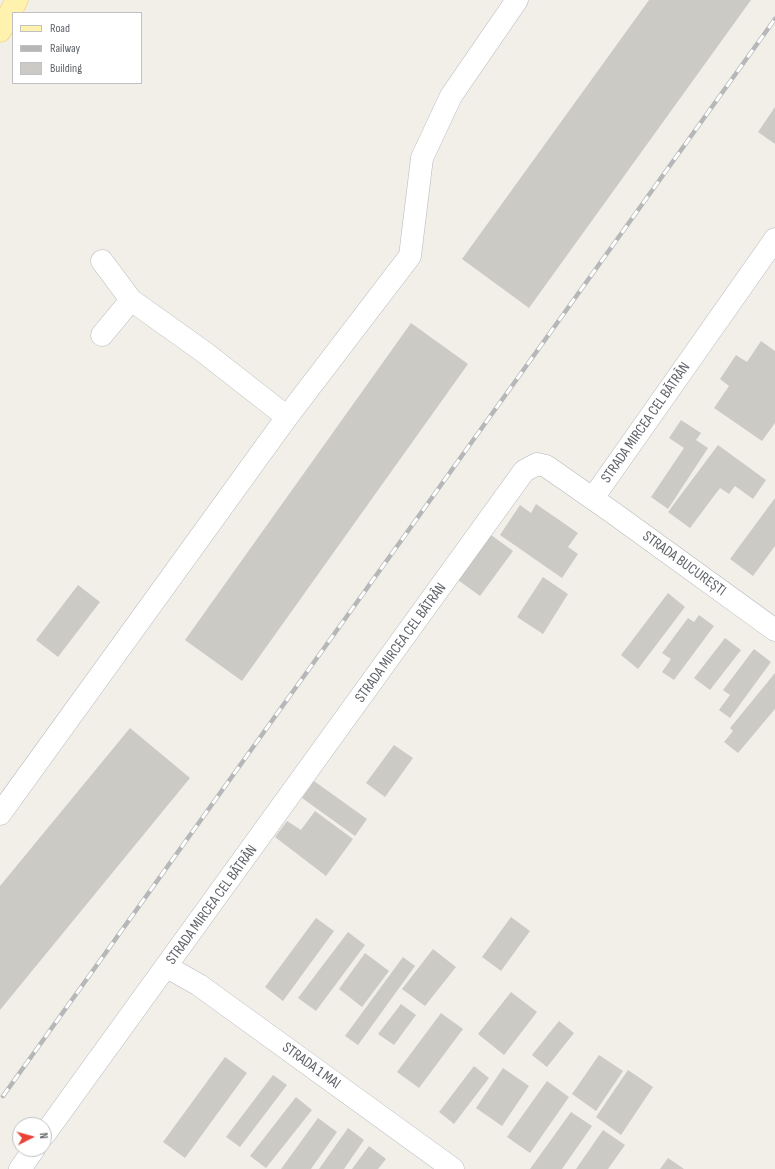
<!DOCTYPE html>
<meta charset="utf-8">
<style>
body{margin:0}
#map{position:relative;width:775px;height:1169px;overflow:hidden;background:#f1efe8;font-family:"Sofia Sans Condensed",sans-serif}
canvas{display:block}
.legend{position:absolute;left:12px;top:12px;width:130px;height:72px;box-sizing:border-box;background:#fff;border:1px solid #bfc1c3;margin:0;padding:5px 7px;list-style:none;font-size:12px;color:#5f6368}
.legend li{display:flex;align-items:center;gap:8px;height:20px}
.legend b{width:20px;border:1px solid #bfc1c3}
.north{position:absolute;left:12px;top:1117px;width:40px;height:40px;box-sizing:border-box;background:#fff;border:1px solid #bfc1c3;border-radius:50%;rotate:84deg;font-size:11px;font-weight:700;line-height:16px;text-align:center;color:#5f6368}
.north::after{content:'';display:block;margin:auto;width:14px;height:18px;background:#ea4335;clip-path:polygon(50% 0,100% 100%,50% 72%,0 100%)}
</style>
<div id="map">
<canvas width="775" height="1169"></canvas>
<ul class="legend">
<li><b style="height:5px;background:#fff2af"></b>Road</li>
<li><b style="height:5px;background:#b6b7b8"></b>Railway</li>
<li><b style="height:11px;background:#cccac5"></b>Building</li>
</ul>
<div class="north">N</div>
</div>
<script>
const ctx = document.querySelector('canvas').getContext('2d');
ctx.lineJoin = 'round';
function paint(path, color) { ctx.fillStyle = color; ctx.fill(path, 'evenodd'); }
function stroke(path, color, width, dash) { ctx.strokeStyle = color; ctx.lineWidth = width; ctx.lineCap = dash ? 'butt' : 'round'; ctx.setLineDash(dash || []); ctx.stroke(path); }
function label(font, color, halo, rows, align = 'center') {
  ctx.font = font + ' "Sofia Sans Condensed",sans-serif'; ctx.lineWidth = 4; ctx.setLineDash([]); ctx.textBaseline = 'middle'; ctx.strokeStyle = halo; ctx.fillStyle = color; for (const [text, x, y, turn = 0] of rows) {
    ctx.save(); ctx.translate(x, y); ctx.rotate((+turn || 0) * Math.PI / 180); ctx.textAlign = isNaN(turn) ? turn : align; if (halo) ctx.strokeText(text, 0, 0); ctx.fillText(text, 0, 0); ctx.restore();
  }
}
paint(new Path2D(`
 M649 0H751L529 308 462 259Z
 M775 107V144L758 132Z
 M411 323 468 364 242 681 185 640Z
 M761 341 775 351V423L762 441 714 408 729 386 720 379 736 355 747 362Z
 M681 420 701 433 696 440 708 448 668 509 651 497 684 448 669 438Z
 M718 445 766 480 753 499 735 486 729 494 720 488 690 528 668 512Z
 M775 498V546L753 576 730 559Z
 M536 504 578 533 568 547 578 554 562 578 500 535 520 505 531 513Z
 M491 535 513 551 480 596 458 580Z
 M543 577 568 594 543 634 517 617Z
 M78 585 100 602 58 657 36 640Z
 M668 593 685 607 638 669 621 655Z
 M699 615 714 626 674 680 662 672 671 659 662 653 688 618 694 622Z
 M725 638 741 650 710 690 694 678Z
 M754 649 771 662 730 718 719 710 730 695 723 690Z
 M775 673V709L738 753 724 742 733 731 730 728Z
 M130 728 190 778 0 1010V886Z
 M394 745 413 758 385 797 366 783Z
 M314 781 367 819 355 836 302 798Z
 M315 811 353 839 326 876 275 837 287 821 301 830Z
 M511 917 530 931 501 971 482 957Z
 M316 918 334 931 283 1001 265 987Z
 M348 932 365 945 316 1011 298 998Z
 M433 949 456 967 425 1006 402 989Z
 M365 953 389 971 362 1007 339 989Z
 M403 957 415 966 358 1045 345 1036Z
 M511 992 537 1012 504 1055 478 1034Z
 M401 1004 416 1015 394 1045 378 1034Z
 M441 1013 463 1029 419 1088 397 1072Z
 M559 1021 574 1033 547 1067 532 1055Z
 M599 1055 623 1071 596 1111 572 1094Z
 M225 1057 247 1073 185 1158 163 1142Z
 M474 1066 489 1078 454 1124 439 1112Z
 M503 1068 529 1086 502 1126 476 1108Z
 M628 1070 653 1087 621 1135 596 1117Z
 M273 1075 287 1085 240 1147 226 1137Z
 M547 1081 569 1097 530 1153 507 1137Z
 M296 1097 312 1110 266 1168 250 1156Z
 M571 1112 592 1126 562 1169H530Z
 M318 1118 337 1132 311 1169H281Z
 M348 1128 364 1140 344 1169H319Z
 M603 1130 625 1145 608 1169H576Z
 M369 1146 386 1159 378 1169H352Z
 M668 1158 684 1169H660Z`), '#cccac5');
const minor = new Path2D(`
 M102 261 131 300 204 352 287 417
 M102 335 131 300
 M593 498 775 239
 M0 814 287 417 410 256 422 158 451 96 517 0
 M167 967 199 985 453 1169
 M44 1135 524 471 537 464 546 466 612 512 775 630
 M20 1169 34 1149`);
const major = new Path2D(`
 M0 31 17 0`);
stroke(minor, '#b5b8bc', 23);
stroke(major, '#f2c960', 23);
stroke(minor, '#fff', 22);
stroke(major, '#fff2af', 22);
const rail = new Path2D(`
 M3 1096 775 19`);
stroke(rail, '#b6b7b8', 4.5);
stroke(rail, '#fff', 3, [9]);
label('15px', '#5f6368', '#fff', [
 ["STRADA MIRCEA CEL BĂTRÂN",646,423,-55],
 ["STRADA BUCUREȘTI",684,564,36],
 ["STRADA MIRCEA CEL BĂTRÂN",401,643,-54],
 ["STRADA MIRCEA CEL BĂTRÂN",212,905,-54],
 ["STRADA 1 MAI",311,1066,36]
]);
</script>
